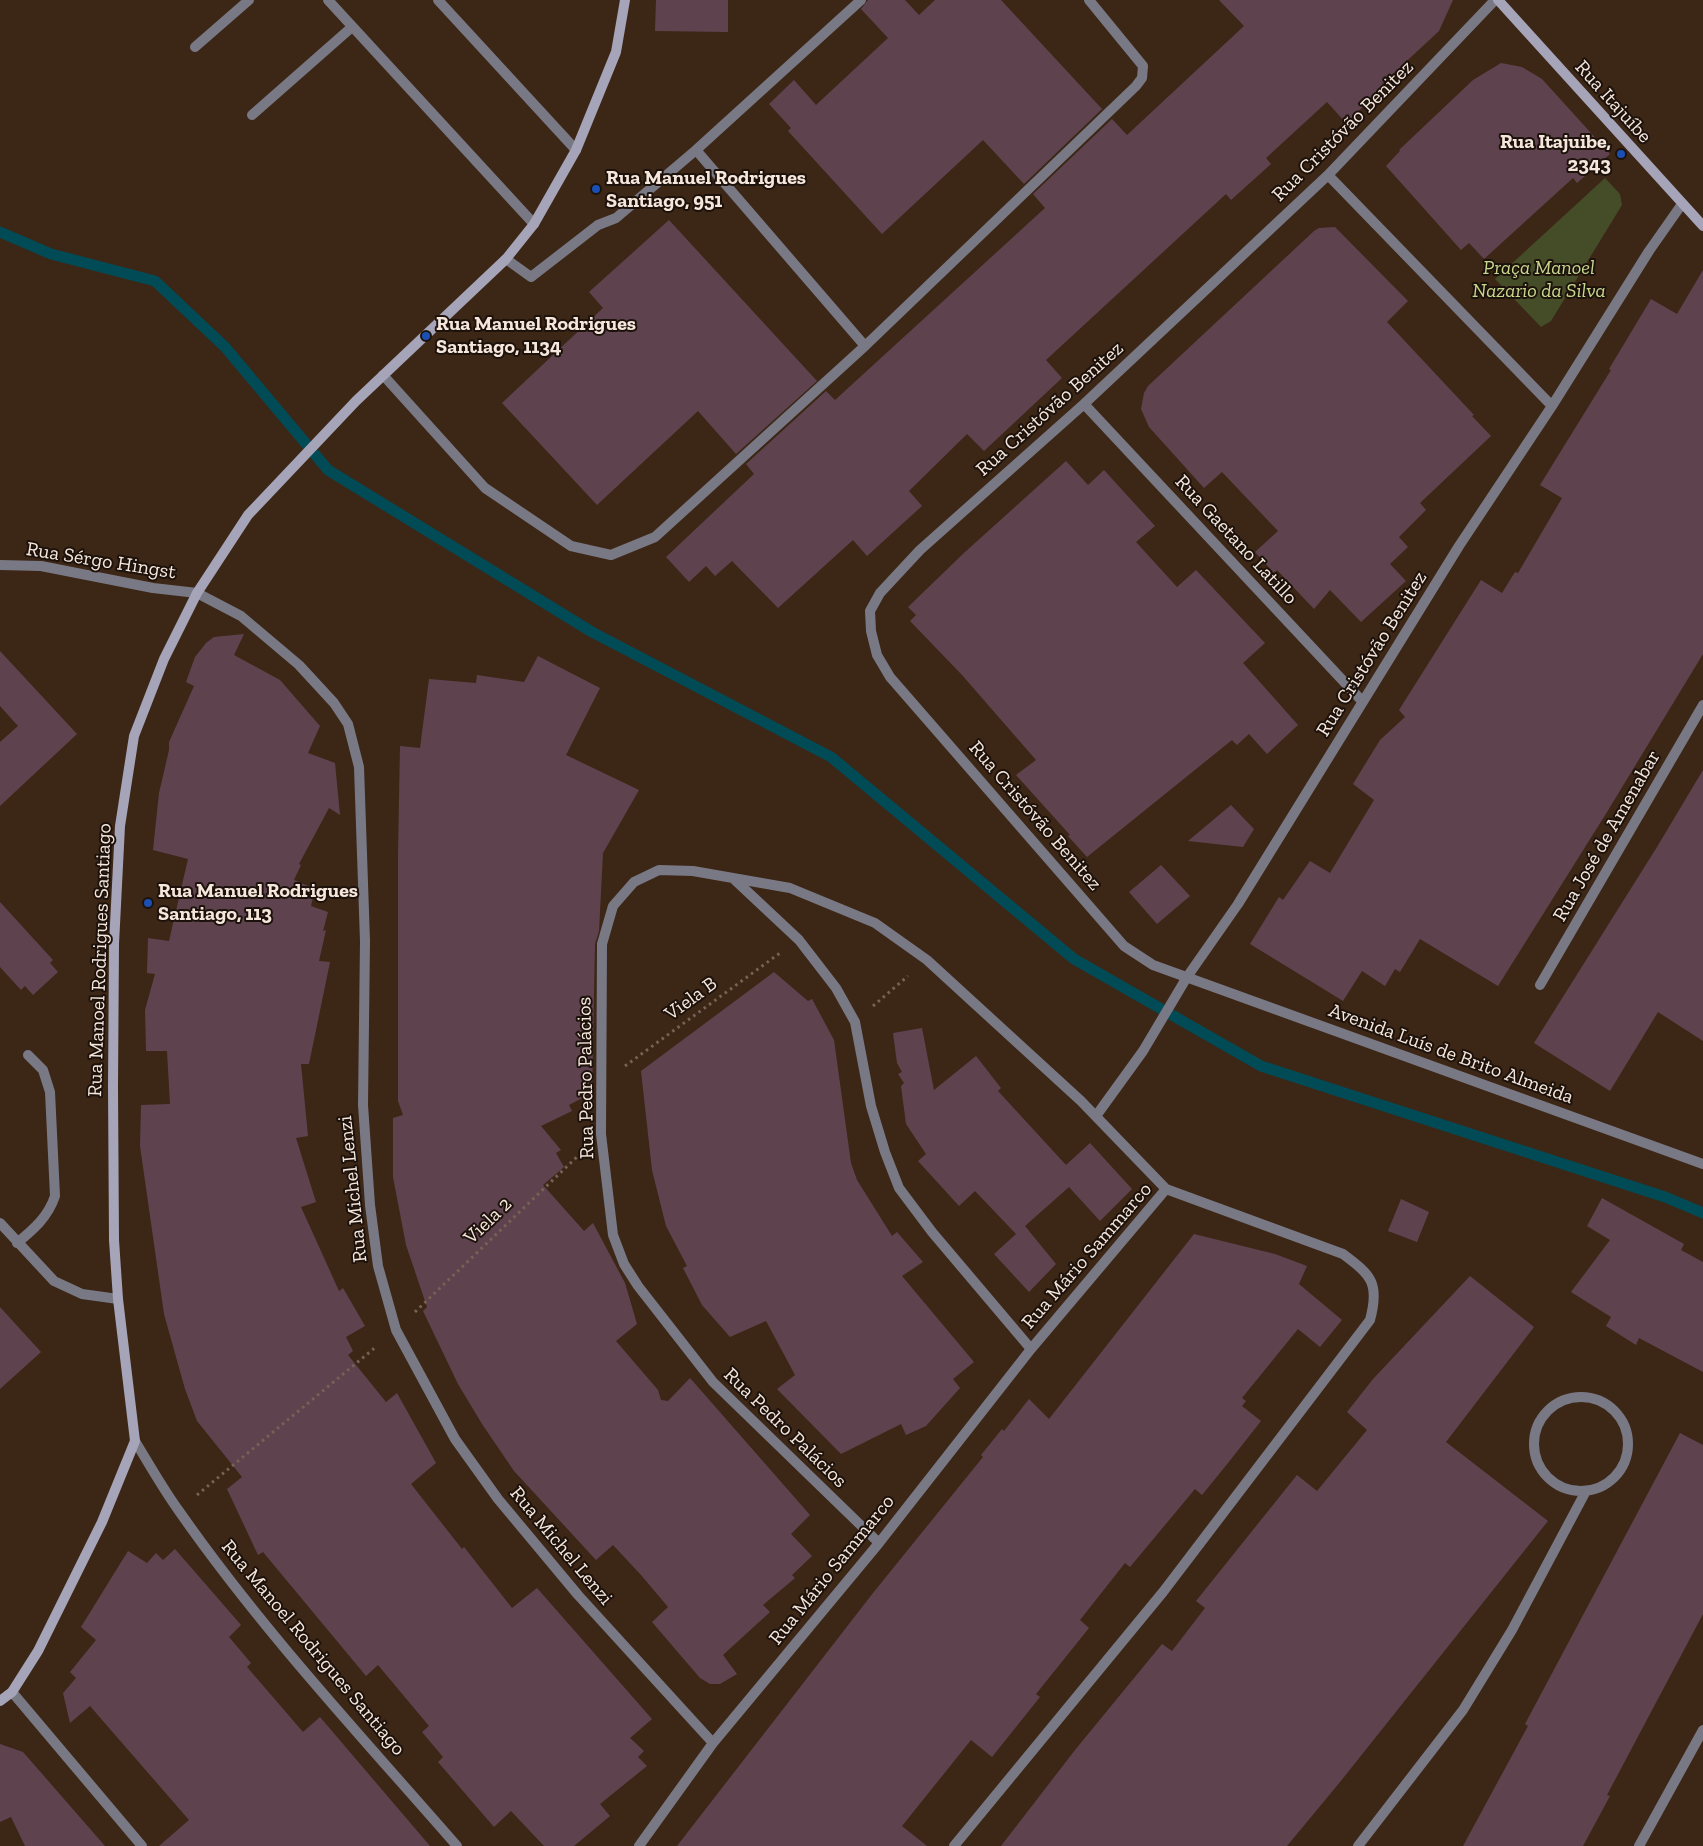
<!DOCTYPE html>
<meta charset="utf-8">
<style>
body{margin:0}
canvas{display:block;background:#3c2616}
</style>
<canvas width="1703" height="1846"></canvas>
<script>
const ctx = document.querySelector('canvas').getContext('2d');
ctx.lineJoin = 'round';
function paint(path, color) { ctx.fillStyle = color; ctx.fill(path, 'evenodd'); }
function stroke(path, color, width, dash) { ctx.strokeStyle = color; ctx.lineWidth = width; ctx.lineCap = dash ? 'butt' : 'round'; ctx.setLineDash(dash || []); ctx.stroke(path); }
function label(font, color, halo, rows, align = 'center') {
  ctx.font = font + ' "Zilla Slab",serif'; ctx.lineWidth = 4; ctx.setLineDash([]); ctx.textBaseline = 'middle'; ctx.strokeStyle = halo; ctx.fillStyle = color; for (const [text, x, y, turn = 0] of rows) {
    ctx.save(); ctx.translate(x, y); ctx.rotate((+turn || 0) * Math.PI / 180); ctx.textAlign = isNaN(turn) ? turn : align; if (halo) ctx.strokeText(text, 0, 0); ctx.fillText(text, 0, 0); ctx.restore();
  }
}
paint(new Path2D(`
 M1605 178 1620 194 1622 205 1551 321 1541 327 1495 279Z`), '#454c28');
stroke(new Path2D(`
 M0 232 51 254 155 281 225 347 328 470 592 632 831 757 1074 959 1261 1066 1665 1197 1703 1213`), '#004b56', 11);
paint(new Path2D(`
 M656 0H728V32L655 31Z
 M868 0H905L919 15 935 0H1001L1102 109 1024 184 983 140 882 234 788 131 791 128 769 104 794 80 816 105 888 38 861 9Z
 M1219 0H1453L1439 31 1382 84 1384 87 1346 123 1327 102 1266 158 1271 164 1231 200 1226 194 1046 360 1062 378 984 451 967 434 909 491 922 506 867 556 853 540 778 608 732 561 715 576 706 566 689 582 666 557 754 474 746 464 826 391 835 400 1045 208 1033 194 1112 119 1127 135 1244 26Z
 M1501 63 1522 67 1542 79 1610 154 1577 183 1573 178 1484 259 1469 243 1461 250 1386 166 1400 151 1399 150 1473 80Z
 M669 220 817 381 736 454 698 411 597 505 502 403 603 308 589 292Z
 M1335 227 1408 301 1387 322 1474 415 1472 416 1491 436 1420 503 1426 510 1399 537 1408 547 1390 564 1406 581 1361 622 1330 590 1314 609 1277 570 1274 573 1255 552 1278 531 1222 472 1204 488 1149 427 1141 409 1144 393 1148 386 1314 231 1319 228Z
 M1703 270V654L1607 812 1498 986 1420 939 1400 972 1395 969 1385 986 1362 971 1343 1001 1250 944 1279 897 1283 900 1310 861 1330 873 1374 800 1353 784 1380 740 1405 717 1399 710 1481 580 1502 593 1515 572 1518 573 1562 498 1540 485 1611 370 1609 369 1651 299 1677 314Z
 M1066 461 1088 485 1104 470 1155 526 1136 542 1177 587 1196 570 1265 643 1243 663 1298 725 1267 754 1249 734 1237 745 1232 740 1087 857 1068 836 1070 835 1016 775 1036 760 962 675 910 621 916 615 908 607 965 552Z
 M244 634 234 655 280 680 320 726 308 753 335 763 340 815 329 808 299 864 301 865 294 880 315 889 311 906 328 912 323 931 326 930 319 961 330 962 309 1064H301L308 1136 296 1138 316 1202 301 1207 339 1291 343 1288 365 1326 346 1337 353 1351 348 1355 386 1402 397 1393 436 1463 411 1484 462 1549 464 1547 512 1608 537 1588 652 1719 630 1738 644 1751 638 1757 647 1766 600 1804 610 1816 574 1846H544L511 1811 494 1827 438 1762 443 1757 422 1732 429 1726 378 1665 366 1676 263 1552 258 1555 227 1489 242 1477 197 1421 185 1389 164 1314 140 1146 141 1105 170 1104 167 1051H146L145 1010 155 974 147 973 148 938 169 941 188 859 153 850 159 793 169 750V742L194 686 186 682 195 657 206 643 214 637Z
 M0 651 77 734 0 806V742L18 726 0 706Z
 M538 656 600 688 566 755 639 790 603 853 599 931 595 944 592 1093 569 1105 572 1111 541 1126 561 1150 556 1153 564 1167 543 1185 584 1231 593 1223 625 1283 637 1324 616 1341 658 1390 661 1400 668 1401 690 1378 810 1515 791 1534 812 1556 792 1575 795 1578 763 1605 770 1612 723 1655 737 1674 720 1684H710L700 1678 652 1622 668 1607 641 1575 613 1545 596 1560 514 1471 482 1424 458 1384 423 1311 427 1307 406 1245 393 1177V1118L403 1115 398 1101V856L400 746 420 748 429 679 476 683 477 675 524 682Z
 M1703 770V1041L1658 1012 1610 1091 1534 1043 1657 847Z
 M1231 805 1254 829 1243 847 1188 841Z
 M1161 865 1190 896 1157 924 1129 892Z
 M0 902 53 960 50 963 58 972 33 995 25 986 21 990 0 967Z
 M774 972 808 1001 812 999 834 1040 851 1163 857 1180 892 1236 897 1232 923 1262 902 1276 974 1362 953 1379 960 1388 926 1426 906 1435 901 1424 841 1454 777 1389 795 1375 766 1321 730 1337 702 1305 683 1268 687 1266 666 1226 652 1170 641 1071Z
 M922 1028 934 1090 976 1056 1001 1088 998 1091 1066 1165 1090 1143 1132 1189 1100 1221 1069 1187 1025 1226 1056 1264 1029 1292 994 1254 1016 1234 975 1191 959 1206 918 1161 926 1154 906 1124 901 1086 904 1083 898 1074 902 1072 897 1063 893 1033Z
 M1602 1198 1684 1244 1681 1250 1703 1262V1372L1639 1338 1636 1345 1606 1326 1611 1317 1571 1292 1610 1240 1587 1226Z
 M1401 1199 1429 1212 1417 1242 1388 1231Z
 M1194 1234 1275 1254 1307 1266 1299 1284 1342 1320 1320 1347 1298 1329 1242 1398 1246 1401 1242 1406 1261 1421 1228 1463 1202 1495 1195 1489 1130 1567 1125 1563 1080 1620 1089 1628 1036 1694 1040 1697 992 1757 971 1740 902 1826 927 1846H677L873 1593 983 1457 981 1455 1002 1429 1004 1431 1029 1399 1049 1419Z
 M1470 1276 1534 1327 1446 1442 1548 1521 1340 1782 1287 1846H1001L1075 1750 1162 1644 1172 1651 1205 1608 1196 1601 1297 1475 1317 1491 1367 1430 1347 1412 1373 1379Z
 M0 1307 41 1352 0 1389Z
 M1680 1433 1703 1445V1614L1607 1795 1610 1796 1583 1846H1463L1528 1726 1525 1724Z
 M175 1549 241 1625 229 1637 251 1663 247 1667 303 1732 320 1717 430 1846H159L189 1820 90 1706 70 1723 63 1693 76 1678 70 1672 96 1640 81 1627 128 1551 147 1563 156 1553 163 1560Z
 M0 1744 23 1752 105 1846H25L11 1817 0 1822Z`), '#5e434f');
stroke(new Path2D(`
 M873 1006 908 976
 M625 1066 780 953
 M415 1312 579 1155
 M197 1495 377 1346`), '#776355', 3, [2.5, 4]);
stroke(new Path2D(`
 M328 0 534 224
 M438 0 576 150
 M1495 0 1328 175 1084 404 920 550 880 593 870 611 871 631 877 655 890 677 1124 946 1153 965 1703 1164
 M195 47 249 0
 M252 115 352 27
 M696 150 865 346
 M1328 175 1552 406
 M506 259 531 277 598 225 616 218 696 150 861 0
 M383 375 485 488 571 546 611 555 655 537 865 346 1136 86 1142 78 1143 66 1089 0
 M1084 404 1362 701
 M0 565 41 566 153 588 197 593 241 616 299 665 334 703 348 724 359 767 365 941 363 1105 370 1205 378 1266 396 1330 455 1439 498 1499 578 1595 713 1743
 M735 880 799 940 836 988 855 1022 871 1106 885 1152 899 1188 932 1232 1031 1349
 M1540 985 1703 705
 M1096 1116 1143 1051 1187 977 1238 904 1459 546 1552 406 1649 251 1682 204
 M0 1223 54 1281 82 1294 118 1299
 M17 1243C34 1229 48 1217 55 1196L50 1092 43 1070 28 1055
 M1534 1444a47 47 0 1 1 94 0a47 47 0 1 1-94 0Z
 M135 1441C149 1464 163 1489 179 1511 262 1630 362 1737 457 1846
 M879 1543 713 1382 638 1286 624 1264 613 1235 601 1134 602 944 613 906 634 882 659 870 693 871 790 888 875 923 927 960 1081 1101 1166 1189 1343 1254C1371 1275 1380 1283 1370 1320L1163 1592 954 1846
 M12 1692 142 1846
 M639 1846 713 1743 879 1543 1031 1349 1166 1189
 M1358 1846 1463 1710 1512 1630 1586 1491
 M1639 1846 1703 1730`), '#797985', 10);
stroke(new Path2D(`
 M1498 0 1703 226
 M0 1701 12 1692 38 1651 102 1522 135 1441 118 1299 114 1240 113 1087 114 944 120 826 134 736 164 659 197 593 248 515 356 401 506 259 534 224 576 150 616 52 625 0`), '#a5a4b8', 10);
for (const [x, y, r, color] of [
 [1621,154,5,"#1a4fb4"],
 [596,189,5,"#1a4fb4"],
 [426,336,5,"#1a4fb4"],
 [148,903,5,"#1a4fb4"]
]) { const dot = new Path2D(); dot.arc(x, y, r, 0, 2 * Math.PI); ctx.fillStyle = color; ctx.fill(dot); stroke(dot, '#1c120b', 2); }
label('20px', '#f6e7dd', '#1c120b', [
 ["Rua Itajuíbe",1613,102,48],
 ["Rua Cristóvão Benitez",1343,131,-45],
 ["Rua Cristóvão Benitez",1050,409,-42],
 ["Rua Gaetano Latillo",1236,540,47],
 ["Rua Sérgo Hingst",101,561,9],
 ["Rua Cristóvão Benitez",1372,654,-58],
 ["Rua Cristóvão Benitez",1035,816,49],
 ["Rua José de Amenabar",1607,836,-60],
 ["Rua Manoel Rodrigues Santiago",100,960,-88],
 ["Viela B",691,999,-36],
 ["Avenida Luís de Brito Almeida",1451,1054,20],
 ["Rua Pedro Palácios",586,1078,-91],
 ["Rua Michel Lenzi",353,1189,-96],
 ["Viela 2",488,1221,-44],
 ["Rua Mário Sammarco",1087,1256,-49],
 ["Rua Pedro Palácios",785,1428,44],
 ["Rua Michel Lenzi",561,1546,50],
 ["Rua Mário Sammarco",832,1570,-51],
 ["Rua Manoel Rodrigues Santiago",313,1648,50]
]);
label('bold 20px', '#f6e7dd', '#1c120b', [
 ["Rua Itajuibe,",1611,142,"right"],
 ["2343",1611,165,"right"],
 ["Rua Manuel Rodrigues",606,178],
 ["Santiago, 951",606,201],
 ["Rua Manuel Rodrigues",436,324],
 ["Santiago, 1134",436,347],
 ["Rua Manuel Rodrigues",158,891],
 ["Santiago, 113",158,914]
], 'left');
label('italic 20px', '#c7d78e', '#1c120b', [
 ["Praça Manoel",1539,268],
 ["Nazario da Silva",1539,291]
]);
</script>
